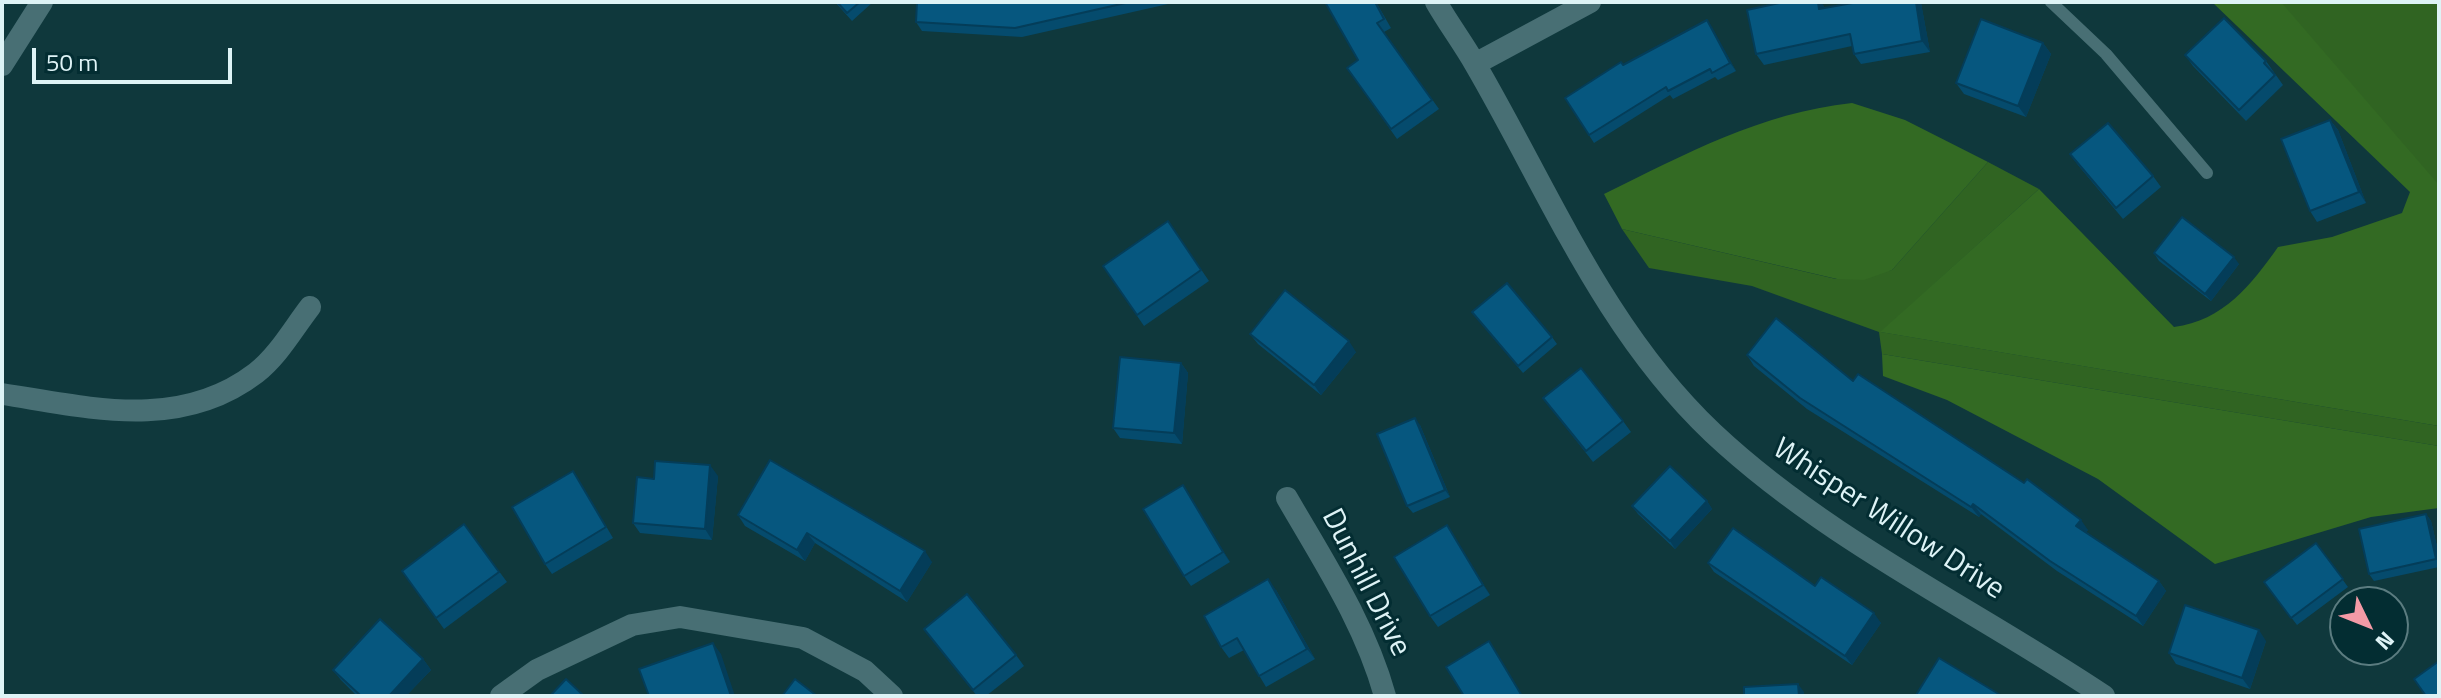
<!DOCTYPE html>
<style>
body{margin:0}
#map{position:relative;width:2441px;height:698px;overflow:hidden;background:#0f383c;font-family:"Titillium Web",sans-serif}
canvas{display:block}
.frame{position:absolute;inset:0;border:4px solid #def3f6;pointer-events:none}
.north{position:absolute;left:2329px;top:586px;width:80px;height:80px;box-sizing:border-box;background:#032d32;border:2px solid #5b7c80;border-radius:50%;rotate:133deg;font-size:22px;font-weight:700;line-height:32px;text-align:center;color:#def3f6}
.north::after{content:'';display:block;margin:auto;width:28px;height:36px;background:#f49aa6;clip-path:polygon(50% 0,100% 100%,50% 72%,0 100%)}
.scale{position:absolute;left:32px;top:48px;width:200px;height:36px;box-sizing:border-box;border:4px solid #def3f6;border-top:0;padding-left:10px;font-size:24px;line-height:28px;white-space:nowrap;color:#def3f6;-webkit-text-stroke:6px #032d32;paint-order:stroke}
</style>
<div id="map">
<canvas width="2441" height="698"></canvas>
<div class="frame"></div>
<div class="north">N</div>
<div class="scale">50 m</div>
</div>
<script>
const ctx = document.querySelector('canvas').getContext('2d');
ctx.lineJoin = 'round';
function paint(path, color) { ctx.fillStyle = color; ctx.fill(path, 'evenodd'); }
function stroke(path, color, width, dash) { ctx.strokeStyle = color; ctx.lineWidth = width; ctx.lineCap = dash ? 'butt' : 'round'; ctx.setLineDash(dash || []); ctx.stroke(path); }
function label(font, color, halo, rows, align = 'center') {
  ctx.font = font + ' "Titillium Web",sans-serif'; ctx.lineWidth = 6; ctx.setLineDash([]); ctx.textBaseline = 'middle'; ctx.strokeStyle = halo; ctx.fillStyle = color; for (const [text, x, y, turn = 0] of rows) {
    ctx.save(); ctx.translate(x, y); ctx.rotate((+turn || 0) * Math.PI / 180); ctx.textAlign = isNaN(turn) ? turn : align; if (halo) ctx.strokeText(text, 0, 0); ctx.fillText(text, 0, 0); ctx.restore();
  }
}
paint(new Path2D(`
 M2276 2H2439V188Z
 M1988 162 2039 189 1881 332 2439 426V446L1882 354 1879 332 1752 286 1649 268 1622 229 1836 279 1892 270Z`), '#306422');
paint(new Path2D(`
 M2212 2H2281L2439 185V426L1880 332 2039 189 2174 327C2223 321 2252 284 2278 247L2332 237 2402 213 2410 192Z
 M1852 103 1905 120 1988 162 1892 270 1864 280 1837 279 1622 229 1604 194C1686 154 1760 113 1852 103Z
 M1882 354 2439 446V508L2371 517 2215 564 2098 479 1947 400 1883 376Z`), '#336a23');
stroke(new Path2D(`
 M2051 2 2106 54 2207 173`), '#486f74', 12);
stroke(new Path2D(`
 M1436 2C1448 23 1463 43 1475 64 1549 191 1604 330 1713 433 1827 540 1974 609 2104 696
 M1475 64 1590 2
 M2 65 42 2
 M2 394C87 407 179 432 256 373 278 356 293 329 310 307
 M1287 498C1324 562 1365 624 1385 696
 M501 696 537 670 632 625 680 617 803 638 865 671 892 696`), '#486f74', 22);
paint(new Path2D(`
 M835 2H873L852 21Z
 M917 2H1177L1022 37 922 31 916 22Z
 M1376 2 1391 28 1384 32 1439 109 1397 139 1347 68 1358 60Z
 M1784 2H1821L1824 8 1921 3 1930 52 1861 64 1854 54 1852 46 1764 65 1756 54Z
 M1707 20 1736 71 1718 80 1715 77 1673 99 1670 95 1594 143 1565 98Z
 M2043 43 2051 54 2026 117 1964 94 1956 83Z
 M2185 55 2266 61 2283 85 2246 121 2193 66Z
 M2330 120 2338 130 2366 203 2317 222 2310 211Z
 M2070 154 2153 176 2161 187 2123 219 2078 165Z
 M1168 221 1209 281 1144 326 1103 266Z
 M2154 253 2239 264 2211 301 2159 261Z
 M1472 312 1552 337 1557 344 1523 373Z
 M1250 334 1356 352 1321 395 1258 344Z
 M1747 355 1853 381 2088 530 2086 532 2159 581 2166 591 2143 626 2057 571 1981 514 1979 517 1807 409 1754 366Z
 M1181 363 1188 373 1182 444 1120 438 1113 428Z
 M1543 398 1623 421 1631 432 1593 462Z
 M1420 425 1450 497 1413 513 1407 506Z
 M718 476 712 540 640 533 633 523 654 479Z
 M580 482 613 538 552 574 545 564Z
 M1183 485 1230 562 1191 586 1184 576Z
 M1707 501 1712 509 1675 549 1638 514 1632 506Z
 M2426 514 2431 521 2439 555V567L2374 581 2369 574Z
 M738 515 932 562 907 602 815 543 805 561 745 526Z
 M464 524 507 582 444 629 402 571Z
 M1447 525 1490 595 1438 627 1430 616Z
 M2316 543 2348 587 2297 625 2264 582Z
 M1708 563 1815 586 1881 623 1852 665 1714 572Z
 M1276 590 1315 659 1266 687 1244 650 1229 658 1221 647Z
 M924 629 1016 655 1024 666 986 696H977Z
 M2266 641 2250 689 2176 664 2169 653Z
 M423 659 431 670 406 696H357L341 680 333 670Z`), '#054b6d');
paint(new Path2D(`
 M1818 2H1821L1824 6 1827 20 1819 9Z
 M1916 2 1921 3 1930 52 1922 41Z
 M1707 20 1712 27 1736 71 1730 63Z
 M2043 43 2051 54 2026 117 2018 106Z
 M2330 120 2338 130 2366 203 2359 192Z
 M2234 257 2239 264 2211 301 2205 294Z
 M1349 341 1356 352 1321 395 1314 385Z
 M1181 363 1188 373 1182 444 1174 433Z
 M1415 418 1420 425 1450 497 1445 490Z
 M710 465 718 476 712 540 705 529Z
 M1183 485 1190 496 1230 562 1223 552Z
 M1707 501 1712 509 1675 549 1670 541Z
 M1973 504 1981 514 1979 517 1971 507Z
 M2426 514 2431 521 2439 555V563L2436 559Z
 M2081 520 2088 530 2083 536 2076 526Z
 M1447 525 1454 536 1490 595 1483 585Z
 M807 533 815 543 805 561 797 550Z
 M925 551 932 562 907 602 900 591Z
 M1268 579 1276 590 1315 659 1307 649Z
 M2159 581 2166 591 2143 626 2136 616Z
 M1874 613 1881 623 1852 665 1845 656Z
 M2259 630 2266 641 2250 689 2242 678Z
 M713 643 721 654 735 696H731Z
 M423 659 431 670 406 696H389Z
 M1798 684 1804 692V696H1799Z`), '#043d59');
const building = new Path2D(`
 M837 2H860L847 13Z
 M917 2H1130L1015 28 916 22Z
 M1325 2H1375L1384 19 1377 23 1432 100 1391 129 1347 68 1358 60Z
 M1784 2H1818L1819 9 1858 2H1916L1922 41 1854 54 1850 34 1756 54 1747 10Z
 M2224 18 2266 61 2264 63 2275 75 2239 110 2185 55Z
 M1981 19 2043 43 2018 106 1956 83Z
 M1707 20 1730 63 1712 73 1710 69 1668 91 1666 87 1589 135 1565 98 1621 62 1623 65Z
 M2330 120 2359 192 2310 211 2281 139Z
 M2108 123 2153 176 2116 208 2070 154Z
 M2182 217 2234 257 2205 294 2154 253Z
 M1168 221 1201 270 1137 315 1103 266Z
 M1507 283 1552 337 1518 366 1472 312Z
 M1285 290 1349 341 1314 385 1250 334Z
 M1776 318 1853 381 1858 374 2024 483 2027 479 2081 520 2076 526 2159 581 2136 616 2050 561 1973 504 1971 507 1800 398 1747 355Z
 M1120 357 1181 363 1174 433 1113 428Z
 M1581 368 1623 421 1586 451 1543 398Z
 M1415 418 1445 490 1407 506 1377 434Z
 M770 460 925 551 900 591 807 533 797 550 738 515Z
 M655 461 710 465 705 529 633 523 637 477 654 479Z
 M1670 466 1707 501 1670 541 1632 506Z
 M573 471 606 527 545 564 512 507Z
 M1183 485 1223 552 1184 576 1143 509Z
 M2426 514 2436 559 2369 574 2359 529Z
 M464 524 499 572 436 618 402 571Z
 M1447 525 1483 585 1430 616 1394 557Z
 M1733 528 1815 586 1821 577 1874 613 1845 656 1708 563Z
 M2316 543 2343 579 2291 618 2264 582Z
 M1268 579 1307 649 1259 676 1237 638 1221 647 1204 616Z
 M967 594 1016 655 973 690 924 629Z
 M2185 605 2259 630 2242 678 2169 653Z
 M380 619 423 659 389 696H361L333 670Z
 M1489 641 1522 696H1464L1446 667Z
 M713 643 731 696H649L639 669Z
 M1939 658 2002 696 1916 695Z
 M2439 661V696H2426L2414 679Z
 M566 679 584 696H550Z
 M795 679 817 696H782Z
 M1798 684 1799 696H1744V687Z`);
paint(building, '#06577f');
stroke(building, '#043d59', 2);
label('30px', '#def3f6', '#032d32', [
 ["Whisper Willow Drive",1888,520,33],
 ["Dunhill Drive",1365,583,63]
]);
</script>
